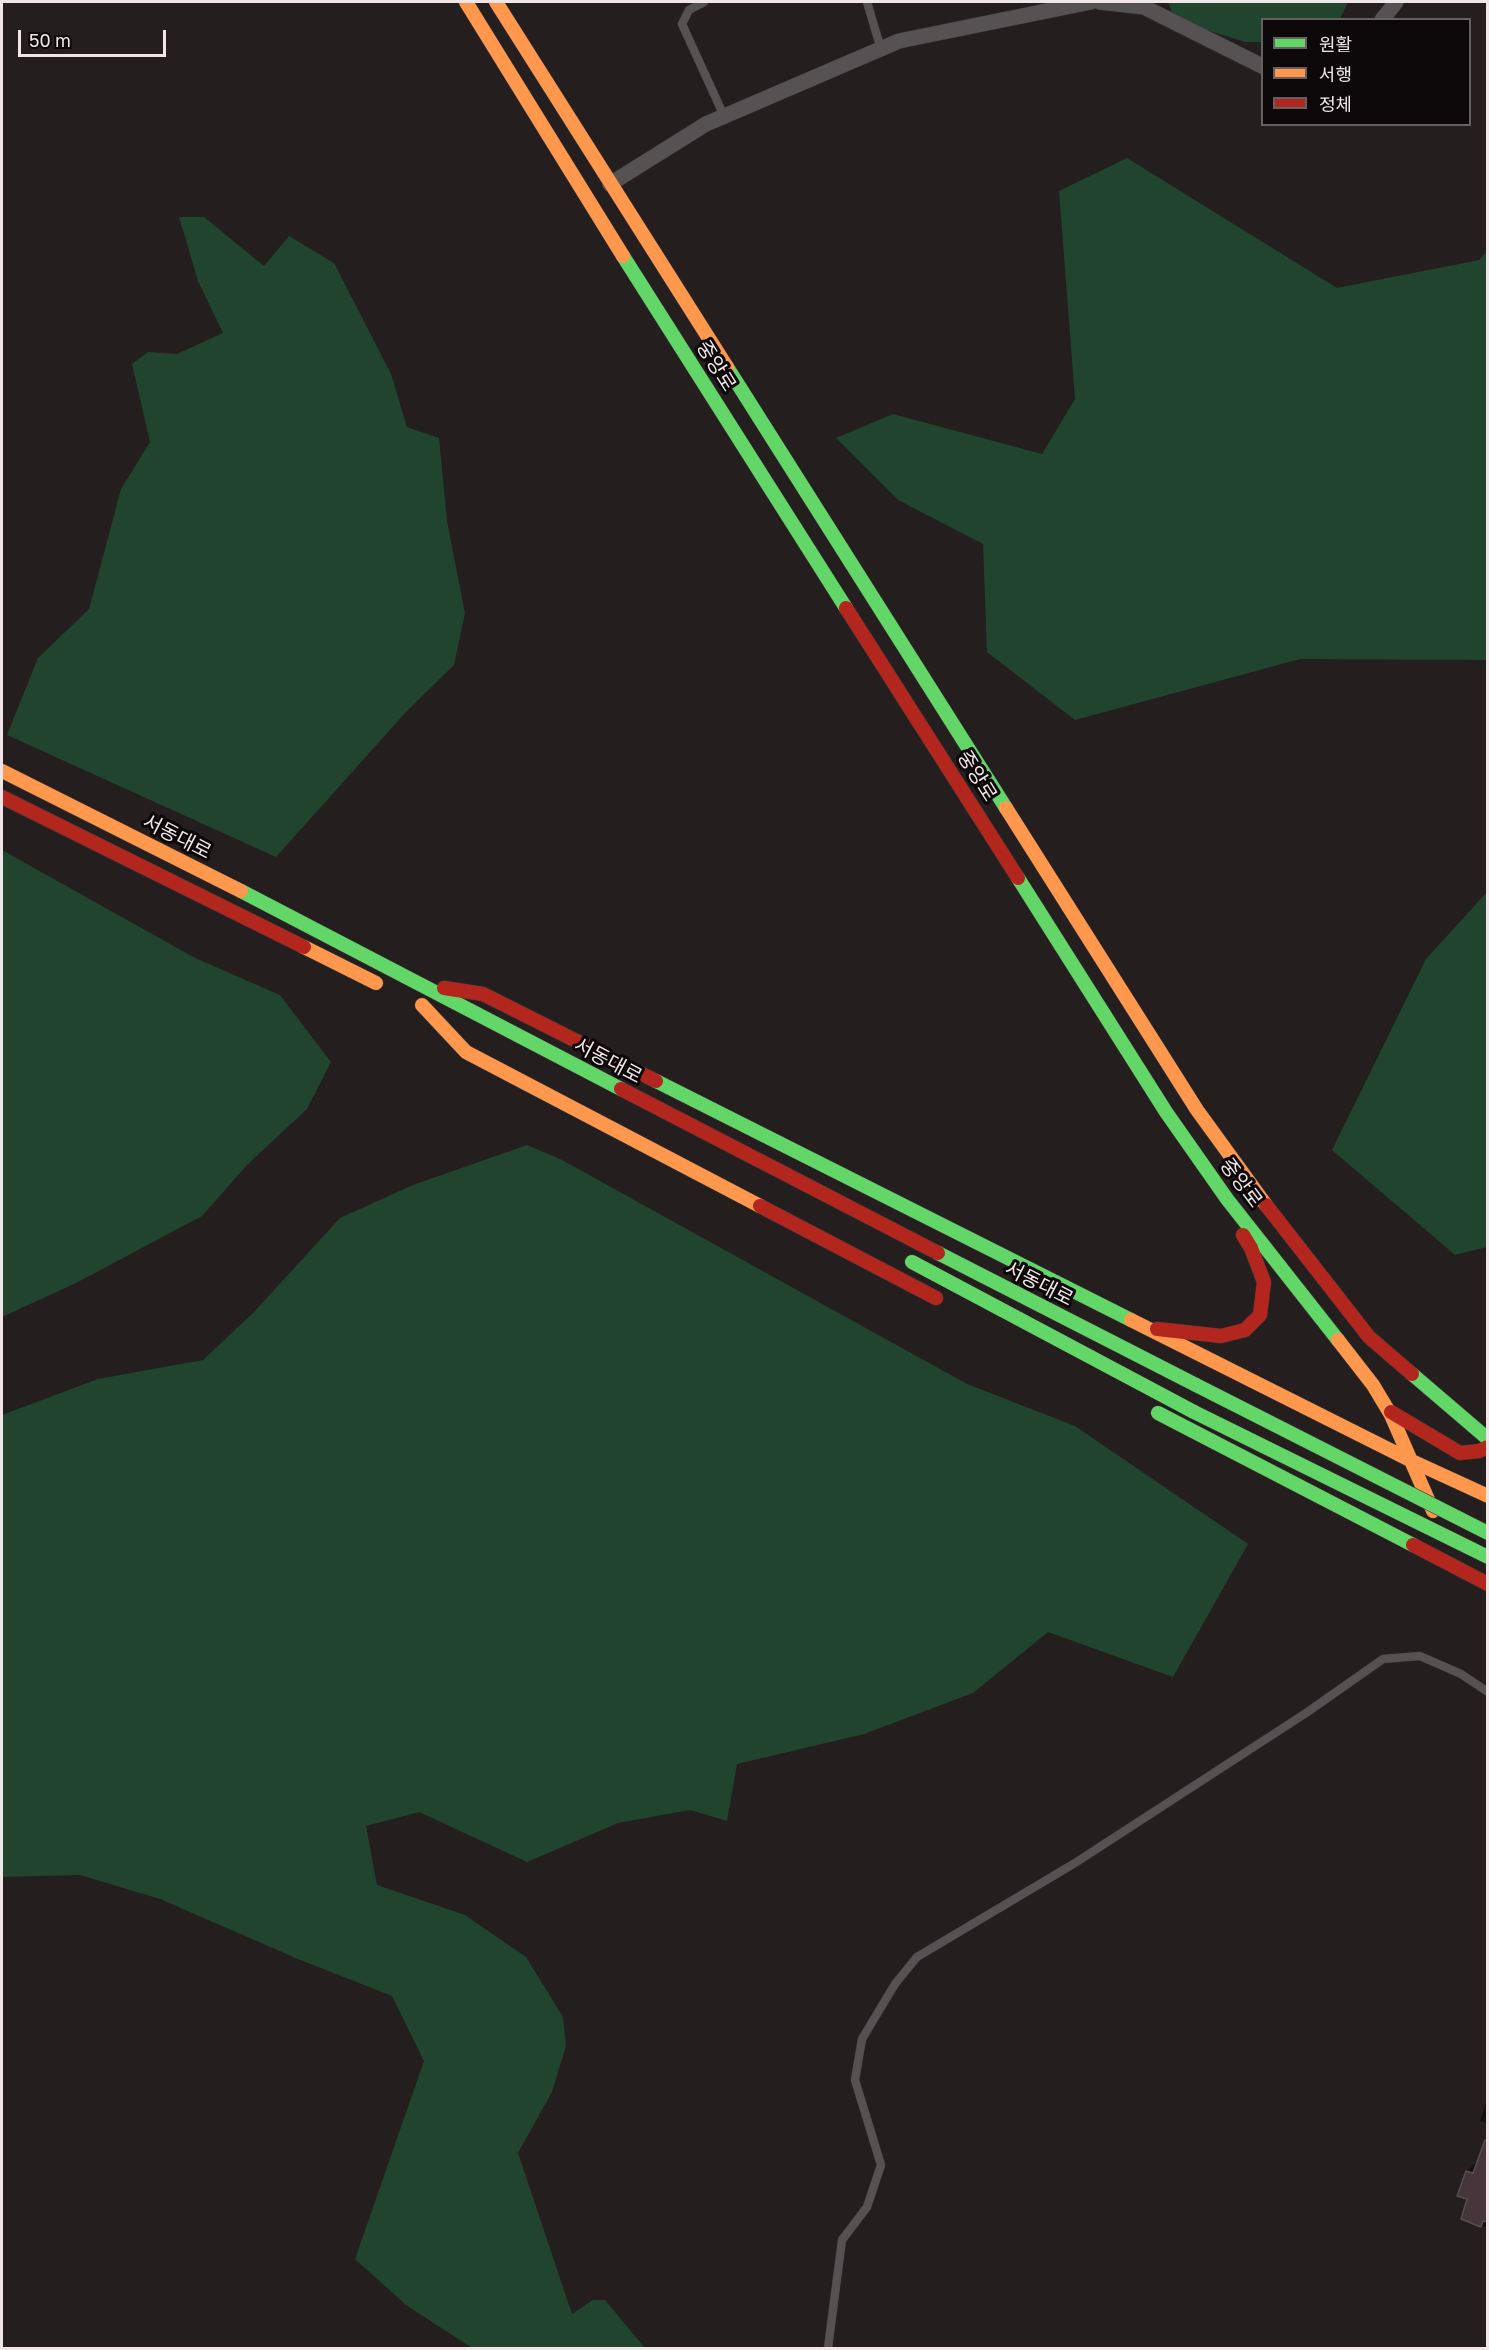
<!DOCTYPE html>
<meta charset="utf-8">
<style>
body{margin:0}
#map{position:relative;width:1489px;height:2350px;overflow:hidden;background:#241e1f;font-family:"Golos Text","Noto Sans KR",sans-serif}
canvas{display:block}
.frame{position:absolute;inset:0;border:3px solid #f0e6e8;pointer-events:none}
.legend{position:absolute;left:1261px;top:18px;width:210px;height:108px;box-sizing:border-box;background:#0c0708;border:2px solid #676062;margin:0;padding:8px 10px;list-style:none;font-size:18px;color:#f0e6e8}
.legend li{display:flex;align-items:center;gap:12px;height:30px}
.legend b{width:30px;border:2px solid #676062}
.scale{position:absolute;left:18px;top:30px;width:148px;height:27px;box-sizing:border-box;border:3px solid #f0e6e8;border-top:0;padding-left:8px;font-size:18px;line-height:21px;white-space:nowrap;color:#f0e6e8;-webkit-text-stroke:4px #0c0708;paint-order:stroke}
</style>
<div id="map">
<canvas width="1489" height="2350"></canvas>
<div class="frame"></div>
<ul class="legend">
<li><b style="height:8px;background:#63d668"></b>원활</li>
<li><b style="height:8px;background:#ff974d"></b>서행</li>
<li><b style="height:8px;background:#b3261e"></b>정체</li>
</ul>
<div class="scale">50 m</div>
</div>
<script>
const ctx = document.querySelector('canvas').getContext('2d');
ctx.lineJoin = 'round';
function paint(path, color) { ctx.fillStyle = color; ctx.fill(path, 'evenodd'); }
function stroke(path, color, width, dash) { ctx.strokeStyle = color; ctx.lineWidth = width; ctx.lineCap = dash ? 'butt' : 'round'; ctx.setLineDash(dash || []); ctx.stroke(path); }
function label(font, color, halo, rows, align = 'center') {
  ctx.font = font + ' "Golos Text","Noto Sans KR",sans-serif'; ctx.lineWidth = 6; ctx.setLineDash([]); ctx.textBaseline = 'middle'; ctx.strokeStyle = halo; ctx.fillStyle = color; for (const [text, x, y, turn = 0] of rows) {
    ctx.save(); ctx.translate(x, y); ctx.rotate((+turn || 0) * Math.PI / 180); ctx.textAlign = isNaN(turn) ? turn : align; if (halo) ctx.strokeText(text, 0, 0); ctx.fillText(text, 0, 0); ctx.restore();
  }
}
paint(new Path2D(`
 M1168 2H1348L1340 19 1262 20V42H1245L1175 20Z
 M1127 158 1337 288 1479 260 1487 251V660L1300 659 1075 720 987 652 983 544 898 500 836 438 893 414 1042 454 1075 399 1059 191Z
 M179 217H204L264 266 289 236 334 263 391 374 407 427 439 438 447 521 465 613 454 665 406 712 276 857 7 735 38 658 89 609 121 489 150 442 132 364 148 352 177 354 223 333 198 281Z
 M2 850 195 958 280 995 331 1062 307 1109 248 1164 202 1216 76 1283 2 1317Z
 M1487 892V1247L1455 1255 1332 1150 1426 959Z
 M527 1145 562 1160 967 1384 1075 1426 1248 1544 1173 1677 1048 1632 973 1693 864 1734 737 1764 727 1821 690 1810 618 1823 527 1862 419 1812 366 1826 377 1885 465 1915 526 1957 563 2017 566 2046 552 2092 518 2153 572 2314 593 2300H605L645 2348H472L406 2305 355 2259 424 2061 392 1996 298 1959 160 1899 80 1875 2 1877V1415L98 1379 203 1360 253 1313 340 1218 413 1185Z`), '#21442e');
paint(new Path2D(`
 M1487 2100H1488V2123L1480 2121Z
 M1488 2138V2225L1486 2227 1462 2218 1469 2198 1467 2172 1480 2158Z`), '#0007');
const building = new Path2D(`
 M1485 2140H1488V2222L1483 2221 1481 2227 1461 2219 1467 2199 1457 2196 1466 2171 1473 2173Z`);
paint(building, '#46353a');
stroke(building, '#554f50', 1.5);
const lane = new Path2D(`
 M704 2 689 10 682 24 724 116
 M867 2 881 49
 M828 2348 842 2240 867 2207 881 2165 855 2080 862 2039 895 1984 917 1957 1075 1863 1306 1713 1383 1659 1420 1656 1461 1674 1488 1692`);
const street = new Path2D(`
 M1100 2 1144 7 1262 66
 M1382 20 1396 2
 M610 184 706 124 899 41 1091 2`);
const fast = new Path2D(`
 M623 256 846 608
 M727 367 1006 808
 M1018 878 1166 1112 1227 1199 1338 1340
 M241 891 621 1089
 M656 1081 1131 1320
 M938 1253 1196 1385
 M912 1262 1194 1412
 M1412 1374 1488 1439
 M1158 1413 1413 1545`);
const slow = new Path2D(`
 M466 2 623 256
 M496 2 727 367
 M2 771 241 891
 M1006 808 1197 1110 1266 1205
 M304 947 376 983
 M422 1005 466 1052 760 1206
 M1131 1320 1414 1462 1488 1496
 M1338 1340 1373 1385 1391 1415 1433 1511`);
const jam = new Path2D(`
 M846 608 1018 878
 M2 797 304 947
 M444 988 483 994 656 1081
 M621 1089 938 1253
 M1266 1205 1369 1337 1412 1374
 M760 1206 936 1298
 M1157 1329 1221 1336 1245 1330 1260 1315 1264 1282 1251 1248 1243 1235
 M1391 1412 1460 1453 1479 1451 1488 1447
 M1413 1545 1488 1584`);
stroke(lane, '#3e3839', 9);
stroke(street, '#3e3839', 16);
stroke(fast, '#3e3839', 15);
stroke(slow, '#3e3839', 15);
stroke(jam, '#3e3839', 15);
stroke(lane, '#565152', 8);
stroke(street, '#565152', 15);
stroke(fast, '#63d668', 14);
stroke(slow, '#ff974d', 14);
stroke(jam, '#b3261e', 14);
const fastBridge = new Path2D(`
 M1196 1385 1488 1533
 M1194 1412 1488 1557`);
stroke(fastBridge, '#3e3839', 15, []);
stroke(fastBridge, '#63d668', 14);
label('20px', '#f0e6e8', '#0c0708', [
 ["중앙로",716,366,58],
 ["중앙로",977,776,58],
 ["서동대로",177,837,27],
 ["서동대로",608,1061,28],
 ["중앙로",1241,1183,53],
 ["서동대로",1039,1284,27]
]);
</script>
